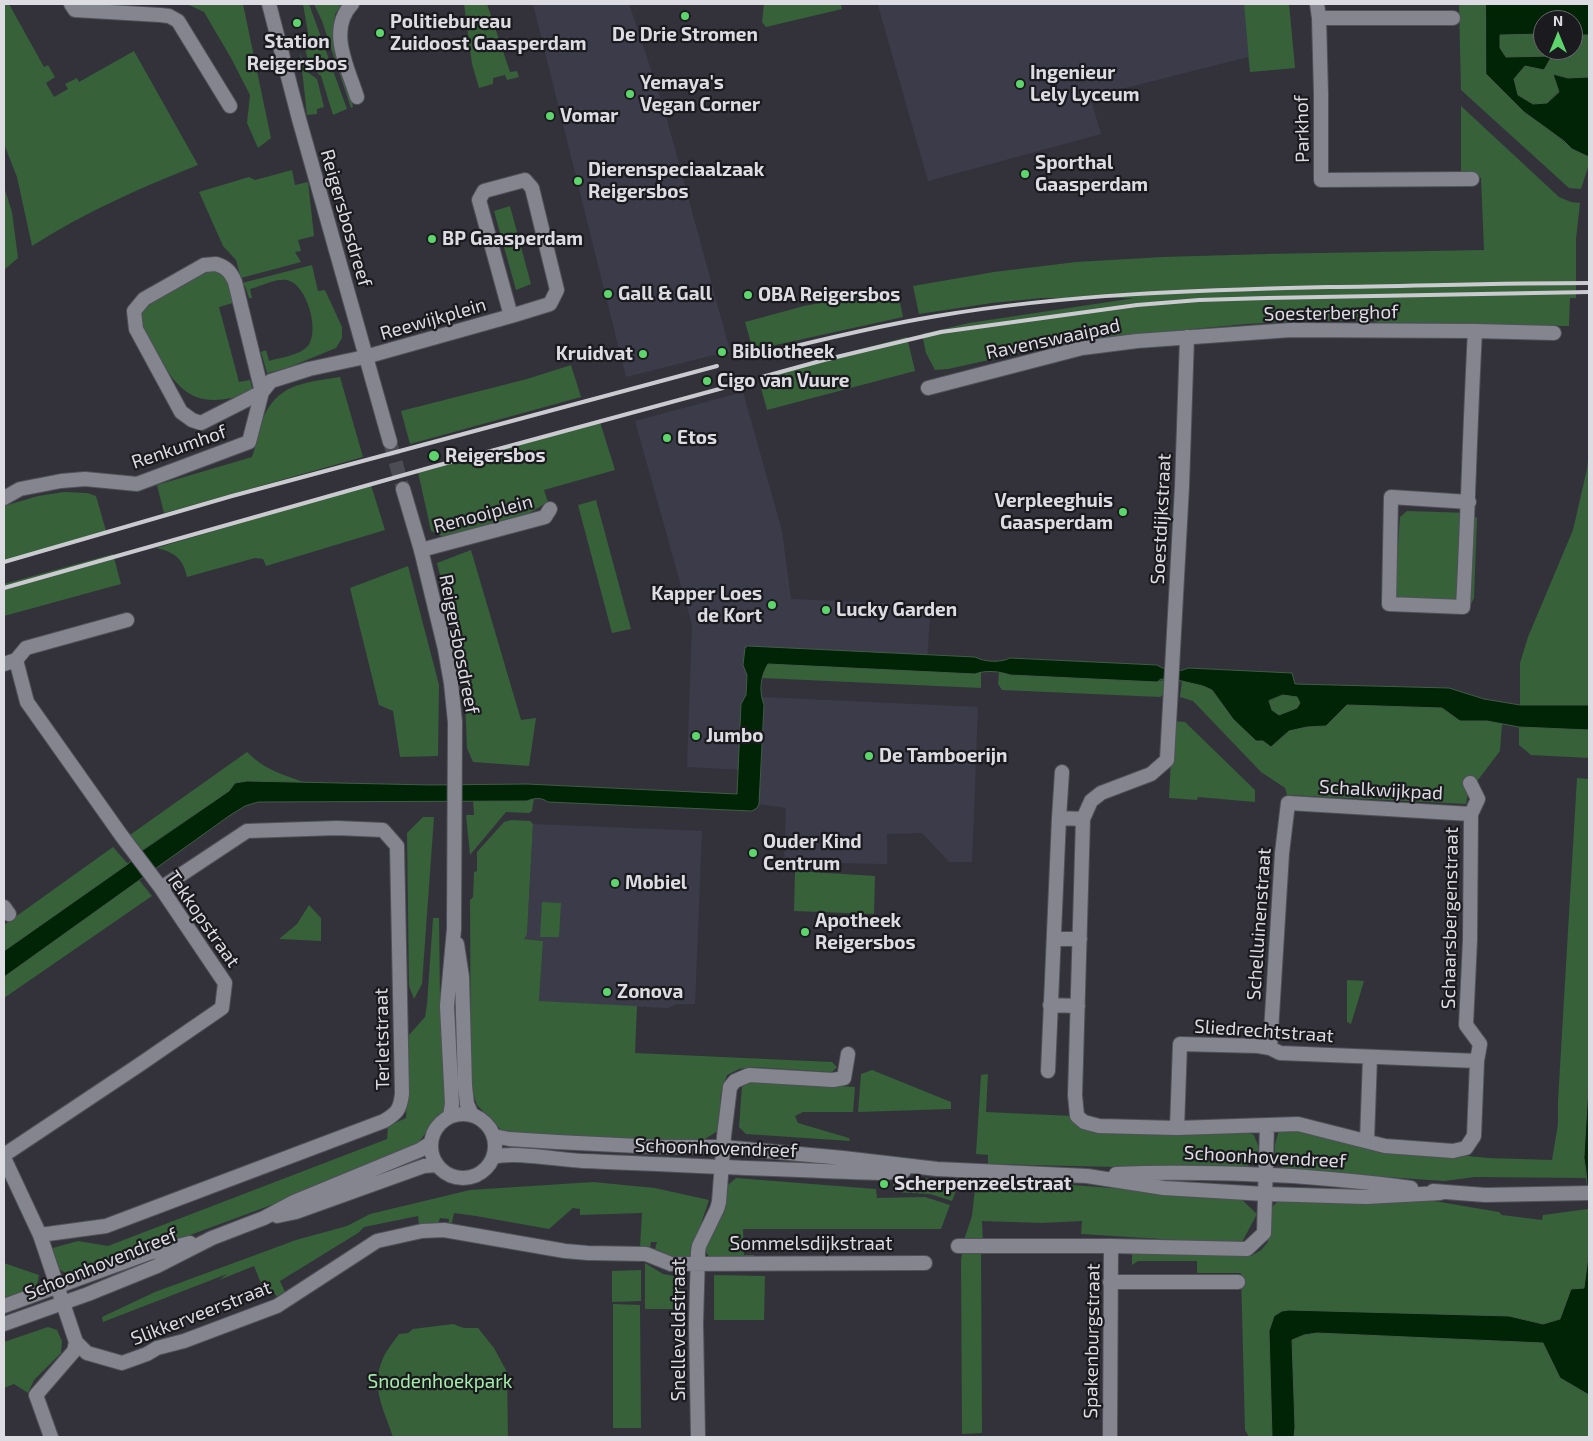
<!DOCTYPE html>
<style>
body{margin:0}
#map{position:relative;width:1593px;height:1441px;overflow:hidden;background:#33323b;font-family:"Exo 2",sans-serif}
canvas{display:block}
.frame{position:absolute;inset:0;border:5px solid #dcdce2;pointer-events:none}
.north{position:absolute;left:1533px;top:10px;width:50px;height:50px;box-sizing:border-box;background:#1b1b1f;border:1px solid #68686d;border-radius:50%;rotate:0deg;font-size:14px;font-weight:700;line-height:20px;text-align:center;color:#dcdce2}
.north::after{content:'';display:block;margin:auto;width:18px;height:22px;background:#5ed56c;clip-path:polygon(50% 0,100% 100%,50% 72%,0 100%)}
</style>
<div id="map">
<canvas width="1593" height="1441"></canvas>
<div class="frame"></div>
<div class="north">N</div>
</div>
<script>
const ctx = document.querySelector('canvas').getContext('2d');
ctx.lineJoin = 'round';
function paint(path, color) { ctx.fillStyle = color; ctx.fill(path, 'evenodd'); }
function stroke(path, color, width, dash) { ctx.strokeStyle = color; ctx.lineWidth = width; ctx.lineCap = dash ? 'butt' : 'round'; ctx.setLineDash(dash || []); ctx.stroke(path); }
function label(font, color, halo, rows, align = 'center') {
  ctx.font = font + ' "Exo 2",sans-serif'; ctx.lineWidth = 4.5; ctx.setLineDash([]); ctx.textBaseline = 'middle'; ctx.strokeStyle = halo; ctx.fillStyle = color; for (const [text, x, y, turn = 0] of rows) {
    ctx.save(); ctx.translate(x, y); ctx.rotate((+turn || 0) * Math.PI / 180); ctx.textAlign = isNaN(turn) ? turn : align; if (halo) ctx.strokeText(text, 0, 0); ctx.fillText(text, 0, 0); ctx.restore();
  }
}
paint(new Path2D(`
 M533 4H629L664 109 730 351 626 377Z
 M880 4H1289L1295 68 1250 72 1248 57 1090 97 1101 134 928 181 878 5Z
 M743 392 782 531 791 599 931 605 927 661 752 654 746 770 687 767 692 625 635 421Z
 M761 697 978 707 972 862H949L922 833 887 834V864L784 862 786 808 759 804 764 705Z
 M533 824 702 831 695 1004H677L668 1008 539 1002 543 941 523 939 527 934Z`), '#3c3b4a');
paint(new Path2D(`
 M4 4H9L44 67 48 65 55 77 46 83 54 97 68 89 65 84 77 78 79 82 134 51 198 165C140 188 85 212 32 246L17 177 4 144Z
 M187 4H243L271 138 258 148 247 123 250 95 231 58 204 12Z
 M303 4H309L347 109 333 115 321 76 310 67 301 35 308 33Z
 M314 4H342L335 14 334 33 353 107 351 108 322 21Z
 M464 4H487L510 72 517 71 519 77 507 80 505 75 493 78V84L479 88 472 64Z
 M764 4H841L842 9 766 27 762 22Z
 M1244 4H1289L1295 68 1250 72Z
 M1459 4H1486V74L1572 149 1589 157V164L1581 189 1569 188 1461 90Z
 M1500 34H1543V50H1573V35H1589V77L1568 78 1553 74 1559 91 1547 103 1533 104 1518 95 1513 79 1525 66 1552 57H1506L1500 48Z
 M300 52 306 71 317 79 324 107 317 109V114L307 115Z
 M1461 106 1559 197 1571 202 1580 203 1576 239V298H1570L1569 326 1507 325 1402 332 1374 321H1305L1246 324 1080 340 948 369 935 370 926 353 922 334 969 323 1135 298H1042L992 303 919 314 913 286 994 272 1076 262 1163 257 1266 254 1484 250 1481 178 1476 173 1461 172Z
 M292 170 295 185 308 182 314 236 298 240 301 251 295 252 301 262 241 278 236 260 223 246 199 192 249 177 255 180Z
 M4 187 12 212 18 258 4 270Z
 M510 206 531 284 516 290 494 211Z
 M312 265 318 291 325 290 342 327V338L336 348 287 368 267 373 261 352 266 350 269 361C281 357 299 356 308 346 320 331 307 284 287 280 276 278 261 286 250 289L252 298H249L245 286H243L242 283Z
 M206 269C228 271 229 285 236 302L219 307 239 382 250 380 253 392C201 409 182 400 156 352 149 338 141 326 139 310L191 280Z
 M897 289 903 317 753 350 745 322 804 306Z
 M907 337 915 371 767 410 758 377 830 357Z
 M571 365 581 397 410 444 401 411 527 379Z
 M340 377 363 457 164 513 157 485 252 457C256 446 258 434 261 423 276 383 304 383 340 377Z
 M600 422 615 470 544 490 548 502 521 518 447 539 431 531 418 472Z
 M1589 450V705H1520V663L1528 637 1573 530 1587 469Z
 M371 485 385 530 266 566 263 559 255 558 187 577C183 558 174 552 156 548Z
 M64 492 87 493 96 496 106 531 4 562V506L38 496Z
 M596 500 631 629 612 633 578 505Z
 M1407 511 1470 513 1477 518 1474 598 1470 606 1394 600 1400 517Z
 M471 550 521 720 536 718 529 766 473 762 467 748 464 676 458 644 437 563Z
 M113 554 121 584 4 616V584Z
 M408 566 439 685 438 756 400 757 393 711 379 705 350 588Z
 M768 664 975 674 981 672V688L762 678V673Z
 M999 672 1010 675 1156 682 1164 680V694L1160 697 1002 690 998 684Z
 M1182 681 1203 686 1212 690 1256 741H1263L1271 747 1289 731 1307 727 1326 726 1347 705 1442 708 1460 721H1487L1502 724 1500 751 1468 793 1466 804 1287 795 1285 788 1261 772 1193 701 1180 697Z
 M1283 695 1298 697 1300 703 1297 708 1279 715 1272 710 1269 701Z
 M1173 721 1185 722 1255 790V802L1198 797 1197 800 1169 798Z
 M1519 727 1589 730V758L1531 755 1519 745Z
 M247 752C262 768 283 775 303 782L247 781 235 783 229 791 142 850 127 837Z
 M1577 778 1589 779V1071L1584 1158 1586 1178 1475 1177 1444 1181 1284 1170C1272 1152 1273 1151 1279 1130L1292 1132 1299 1131 1435 1153 1489 1158 1552 1160 1558 1124V1101Z
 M534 798 532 811 529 813 506 812 470 855 466 815H474L473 800 527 801Z
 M423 817H434L422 984 414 999 409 986 407 833Z
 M511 820 530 821 533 824 527 934 524 939 543 941 539 1001 637 1006 635 1053 832 1062 837 1067 832 1072 753 1067 739 1069 727 1075 721 1093 718 1131 703 1140 644 1143 558 1138 501 1130 477 1105 471 1087 470 900 473 897 474 872 477 871V852L504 822Z
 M113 847 128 864 4 951V925Z
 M795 871 875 876 874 914 794 911Z
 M139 880 152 896 4 998V977Z
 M542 902 561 903 559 937H540Z
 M309 905 321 918V941L279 939 297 924Z
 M433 918H439L440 1000 448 1108 429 1128 417 1145 301 1194 74 1278 54 1266 49 1249 78 1241 108 1246 387 1139 388 1126 406 1118 409 1035 425 1017 427 1004Z
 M1347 980 1364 981 1351 1024 1347 1022Z
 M872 1070 951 1102V1109L858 1112 861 1074Z
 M988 1074 986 1112 1073 1116 1083 1126 1240 1130 1254 1135 1259 1148 1255 1159 1244 1170 988 1164V1155L976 1154 981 1075Z
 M753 1081 855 1087 853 1112H803L795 1116 798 1123 849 1138 850 1141 746 1134 739 1127 742 1086Z
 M736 1178 876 1189 877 1198 925 1197 950 1205 941 1229H743L744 1255H754V1258H714L709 1256 703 1249 706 1240 724 1213 727 1186Z
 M924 1178 942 1179 941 1187 957 1188 952 1201 930 1194 893 1192V1184L923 1181Z
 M984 1181 1047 1183 1240 1198 1257 1214 1241 1244 1081 1234 1082 1221 1042 1223 982 1221 983 1243H963L972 1216 975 1188 986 1189Z
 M593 1182 655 1188 709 1200 690 1256 677 1259 655 1249 657 1242H651L650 1249 640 1247 642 1213 580 1215V1209L573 1208 549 1229 476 1216 454 1213 451 1227 448 1226 449 1219 440 1218 438 1224 419 1226 418 1216 364 1227 358 1233 280 1281 285 1292 277 1297 273 1291 265 1293 254 1266 219 1280 227 1274 103 1322 102 1317 155 1292 296 1240 347 1226 370 1214 470 1190Z
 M1281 1199 1434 1201 1499 1212 1502 1215 1542 1220 1543 1215 1588 1209C1591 1217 1588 1279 1584 1288 1580 1297 1566 1307 1560 1319L1543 1324 1509 1316 1282 1311 1274 1316 1269 1331 1272 1437H1249L1245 1430 1241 1273H1197V1261H1138L1132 1265V1251L1251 1256 1261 1250 1268 1242 1267 1211Z
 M963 1248H981L982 1433 962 1434 961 1260Z
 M4 1263 39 1275 36 1290 4 1301Z
 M645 1263 663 1274 680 1277 681 1317H677V1309H645Z
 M641 1270V1301L612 1302V1271Z
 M714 1275 765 1276 764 1320H714Z
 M613 1304 640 1305 641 1428H613Z
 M453 1324 464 1328H478L494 1348 507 1372 508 1437H393C383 1407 369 1385 385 1354 389 1347 394 1341 399 1334L408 1333 413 1329Z
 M48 1327 57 1330 62 1341 61 1353 34 1380 28 1393 14 1384 4 1388V1342Z
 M1317 1333 1517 1342 1515 1340 1558 1344 1589 1377V1437H1294L1295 1427 1292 1340 1304 1335Z`), '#366139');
const water = new Path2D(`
 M1486 4H1589V35H1573V20H1543V34L1500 35V48L1506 57 1552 56 1544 70 1525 66 1514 79 1518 95 1533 104 1547 103 1559 92 1553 74 1568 78 1589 77V157L1572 149 1564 141 1524 112 1486 74Z
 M748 646 975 657C985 662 1000 663 1010 658L1157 665C1166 671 1179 673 1188 668L1292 673 1295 684 1449 688 1484 699 1520 705H1589V730L1519 727 1487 721H1460L1442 708 1347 705 1326 726 1307 727 1289 731 1271 747 1263 741H1256L1233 719 1212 690 1203 686 1182 681 1161 679 1157 682 1010 675C999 671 985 670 975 674L768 664C760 677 759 692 764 705L759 804 757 808 752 811 548 802C541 797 534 798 527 801L258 802 245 806 229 816 4 977V951L128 864 143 850 229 791 235 783 247 781 431 785 527 784 737 794 741 704 746 695 747 675 743 665 745 648ZM1283 695 1297 697 1300 703 1297 708 1279 715 1272 710 1269 701Z
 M1589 1071V1212L1586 1171 1584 1158Z
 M1589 1220V1395L1560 1378 1543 1343 1317 1333 1304 1335 1292 1340 1295 1427 1294 1437H1272L1269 1331 1274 1316 1282 1311 1289 1310 1509 1316 1543 1324 1560 1319 1571 1289 1584 1288 1588 1257Z`);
paint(water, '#002405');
stroke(water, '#425b47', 1);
stroke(new Path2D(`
 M390 442 403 489`), '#4c4c54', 14, [14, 7]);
const minor = new Path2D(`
 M71 4 75 10 160 15 169 16 178 21 230 106
 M352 4C327 30 348 68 357 97
 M1317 4 1319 18 1321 94V180L1472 179
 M1319 18H1453
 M525 180 532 188 557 290 550 304 511 316 479 200 484 191Z
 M216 264C226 267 231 272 235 282L262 392 201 423 192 420 181 412 136 329 134 311 144 299 204 265Z
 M1475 331 1554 333
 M1187 337 1182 486 1167 760 1151 774 1101 793 1091 801 1083 819 1075 1095 1077 1116 1084 1122 1099 1126 1177 1128 1298 1124 1385 1146 1453 1151 1466 1148 1474 1136 1477 1061 1480 1044 1466 1025 1470 940 1471 814 1478 799 1470 783
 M928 388 1082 348 1137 341 1291 330 1475 331C1470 423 1468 515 1463 607L1389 604 1391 497 1469 502
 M4 498 20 489 61 481 85 479 137 484 249 442 262 392 271 381 309 369 365 357 511 316
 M421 550 545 517 550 509
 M4 664 16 660 26 648 127 620
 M1059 818 1062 772
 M4 907 9 914
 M1054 939H1080
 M1050 1005 1078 1006
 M1270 1048 1282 853 1288 803 1471 814
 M1048 1071 1059 818 1083 819
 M1177 1128 1180 1044 1258 1046 1270 1048 1280 1053 1477 1061
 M1367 1141 1370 1057
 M4 1155 139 1065 222 1008 225 983 161 888 121 835 27 702 16 660
 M4 1158 40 1235 76 1342 87 1353 122 1363 147 1354 157 1348 184 1341 277 1306 377 1241 422 1231 444 1230 565 1251 588 1253 646 1254 671 1264 925 1263
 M40 1235 106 1226 384 1121C397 1113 400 1110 402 1094L397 846 383 830 337 828 247 831 161 888
 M958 1246H1111
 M1110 1282H1238
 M51 1437 36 1395 74 1351 76 1342
 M698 1437 696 1323 698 1252 699 1246 717 1209 719 1202 724 1136 730 1087 735 1081 749 1075 833 1080 844 1078 848 1054
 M1110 1437 1111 1246 1247 1249 1264 1233 1267 1125`);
const tertiary = new Path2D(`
 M269 4 299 119 390 442
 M403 489 421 550 445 649 451 683 455 722 454 929 447 1006 452 1104 450 1116
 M457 944 462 977 465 1086 467 1104 472 1115
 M431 1146a32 32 0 1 1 64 0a32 32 0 1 1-64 0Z
 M494 1136 509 1139 557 1142 659 1147H723L843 1158 937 1169 1087 1176 1164 1188 1265 1194 1366 1197 1440 1193
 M493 1157C514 1151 559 1160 583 1161 683 1165 783 1170 883 1173L904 1171
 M1116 1174C1175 1171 1234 1173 1293 1176 1333 1179 1372 1182 1411 1188
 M1433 1191 1485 1195 1589 1193
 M277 1216 296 1212 424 1166 437 1165
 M4 1306 149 1253 190 1243
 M4 1324 88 1294 157 1266 212 1238 264 1218 294 1202 420 1150 431 1143`);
stroke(minor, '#505058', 16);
stroke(tertiary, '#505058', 16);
stroke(minor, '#858590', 14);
stroke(tertiary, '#858590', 14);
stroke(new Path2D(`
 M755 356C815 341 876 326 937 316 1066 294 1197 290 1328 287 1415 286 1502 283 1589 283
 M762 377 824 360 941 332 1137 305 1199 300 1267 298 1589 292
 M4 562 232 496 717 366
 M4 588 432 467 723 388`), '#cacad0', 4);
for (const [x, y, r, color] of [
 [685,16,5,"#5ed56c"],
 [297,23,5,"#5ed56c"],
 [380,33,5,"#5ed56c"],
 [1020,84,5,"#5ed56c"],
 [630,94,5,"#5ed56c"],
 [550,116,5,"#5ed56c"],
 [1025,174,5,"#5ed56c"],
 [578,181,5,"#5ed56c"],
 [432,239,5,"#5ed56c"],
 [608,294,5,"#5ed56c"],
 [748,295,5,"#5ed56c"],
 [722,352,5,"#5ed56c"],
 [643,354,5,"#5ed56c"],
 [707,381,5,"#5ed56c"],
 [667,438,5,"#5ed56c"],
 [434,456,6,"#5ed56c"],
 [1123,512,5,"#5ed56c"],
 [772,605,5,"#5ed56c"],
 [826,610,5,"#5ed56c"],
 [696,736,5,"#5ed56c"],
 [869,756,5,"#5ed56c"],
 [753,853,5,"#5ed56c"],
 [615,883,5,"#5ed56c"],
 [805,932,5,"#5ed56c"],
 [607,992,5,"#5ed56c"],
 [884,1184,5,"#5ed56c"]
]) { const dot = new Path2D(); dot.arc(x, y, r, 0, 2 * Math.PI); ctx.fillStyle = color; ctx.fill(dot); stroke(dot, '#1b1b1f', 2); }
label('bold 19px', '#dcdce2', '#1b1b1f', [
 ["Politiebureau",390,22],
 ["Zuidoost Gaasperdam",390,44],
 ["De Drie Stromen",685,35,"center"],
 ["Station",297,42,"center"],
 ["Reigersbos",297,64,"center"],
 ["Ingenieur",1030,73],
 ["Lely Lyceum",1030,95],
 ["Yemaya's",640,83],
 ["Vegan Corner",640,105],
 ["Vomar",560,116],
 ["Sporthal",1035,163],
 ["Gaasperdam",1035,185],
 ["Dierenspeciaalzaak",588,170],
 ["Reigersbos",588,192],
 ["BP Gaasperdam",442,239],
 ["Gall & Gall",618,294],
 ["OBA Reigersbos",758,295],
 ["Bibliotheek",732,352],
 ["Kruidvat",633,354,"right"],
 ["Cigo van Vuure",717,381],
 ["Etos",677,438],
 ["Reigersbos",445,456],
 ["Verpleeghuis",1113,501,"right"],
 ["Gaasperdam",1113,523,"right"],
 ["Kapper Loes",762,594,"right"],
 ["de Kort",762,616,"right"],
 ["Lucky Garden",836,610],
 ["Jumbo",706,736],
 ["De Tamboerijn",879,756],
 ["Ouder Kind",763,842],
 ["Centrum",763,864],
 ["Mobiel",625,883],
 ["Apotheek",815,921],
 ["Reigersbos",815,943],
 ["Zonova",617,992],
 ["Scherpenzeelstraat",894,1184]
], 'left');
label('19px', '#dcdce2', '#1b1b1f', [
 ["Parkhof",1302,129,-91],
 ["Reigersbosdreef",346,218,74],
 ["Soesterberghof",1331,313,-1],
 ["Reewijkplein",433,319,-16],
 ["Ravenswaaipad",1053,339,-12],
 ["Renkumhof",179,447,-19],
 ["Renooiplein",483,514,-15],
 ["Soestdijkstraat",1161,519,-87],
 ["Reigersbosdreef",459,644,79],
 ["Schalkwijkpad",1381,790,3],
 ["Schaarsbergenstraat",1450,918,-89],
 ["Tekkopstraat",203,919,55],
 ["Schelluinenstraat",1259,924,-86],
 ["Sliedrechtstraat",1264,1031,4],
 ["Terletstraat",382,1039,-91],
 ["Schoonhovendreef",716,1148,2],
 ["Schoonhovendreef",1265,1157,3],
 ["Sommelsdijkstraat",811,1244],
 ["Schoonhovendreef",101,1264,-22],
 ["Slikkerveerstraat",201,1313,-21],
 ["Snelleveldstraat",679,1330,-90],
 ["Spakenburgstraat",1092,1341,-89]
]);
label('19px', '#a5edaa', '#1b1b1f', [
 ["Snodenhoekpark",440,1382]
]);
</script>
